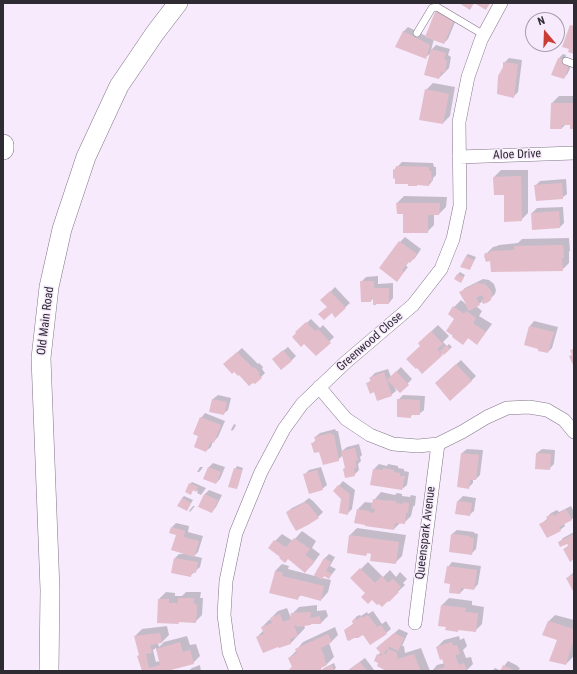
<!DOCTYPE html>
<style>
body{margin:0}
#map{position:relative;width:577px;height:674px;overflow:hidden;background:#f6eafc;font-family:"Roboto Condensed",sans-serif}
canvas{display:block}
.frame{position:absolute;inset:0;border:4px solid #2f2b32;pointer-events:none}
.north{position:absolute;left:525px;top:12px;width:40px;height:40px;box-sizing:border-box;background:#f6eafc;border:1px solid #a69eab;border-radius:50%;rotate:341deg;font-size:11px;font-weight:700;line-height:16px;text-align:center;color:#2f2b32}
.north::after{content:'';display:block;margin:auto;width:14px;height:18px;background:#cb3d34;clip-path:polygon(50% 0,100% 100%,50% 72%,0 100%)}
</style>
<div id="map">
<canvas width="577" height="674"></canvas>
<div class="frame"></div>
<div class="north">N</div>
</div>
<script>
const ctx = document.querySelector('canvas').getContext('2d');
ctx.lineJoin = 'round';
function paint(path, color) { ctx.fillStyle = color; ctx.fill(path, 'evenodd'); }
function stroke(path, color, width, dash) { ctx.strokeStyle = color; ctx.lineWidth = width; ctx.lineCap = dash ? 'butt' : 'round'; ctx.setLineDash(dash || []); ctx.stroke(path); }
function label(font, color, halo, rows, align = 'center') {
  ctx.font = font + ' "Roboto Condensed",sans-serif'; ctx.lineWidth = 3; ctx.setLineDash([]); ctx.textBaseline = 'middle'; ctx.strokeStyle = halo; ctx.fillStyle = color; for (const [text, x, y, turn = 0] of rows) {
    ctx.save(); ctx.translate(x, y); ctx.rotate((+turn || 0) * Math.PI / 180); ctx.textAlign = isNaN(turn) ? turn : align; if (halo) ctx.strokeText(text, 0, 0); ctx.fillText(text, 0, 0); ctx.restore();
  }
}
paint(new Path2D(`
 M440 8 458 15 448 39 444 43 434 39 431 50 436 45 450 49 448 55 451 57 449 68 439 78 431 53 425 58 403 32 408 27 426 36 436 13Z
 M563 54 566 55 565 58 573 61 568 73 564 78 559 58Z
 M509 58 522 60 518 92 513 97 504 68V63Z
 M433 83 455 87 450 116 443 123 426 90Z
 M559 96H574V128L571 124H566L562 128 552 103Z
 M402 162 433 163 434 167H436V175L433 178V180L429 185 394 170Z
 M501 170H528V213L521 220 494 177Z
 M566 179 567 194 562 198 535 186 540 181Z
 M404 196 447 197 446 207 439 214H434V225L427 232 404 213 397 203Z
 M563 207 564 223 560 227 532 213 537 208Z
 M405 237 421 249 415 258 410 262 409 261 406 266 408 267 397 281 380 268 400 242Z
 M569 238 570 250 569 252V263L562 270 490 260 486 254 493 247 497 246 499 245 518 243 522 239Z
 M468 254 476 257 471 267 469 269 466 256Z
 M460 272 465 275 461 282 458 274Z
 M378 276V284L393 283V298L389 303 374 297 371 301 361 282 366 277Z
 M483 279 489 280 494 284 496 290 495 294 487 302 483 301 476 306 482 311 479 316 492 324 483 336 476 343 469 337 463 344 455 318 454 307 461 300 467 305 460 293 465 288Z
 M335 287 350 303 335 316 322 300Z
 M311 319 320 328 323 325 334 337 316 355 301 328Z
 M534 321 558 327 552 348 548 352 539 348 525 344 530 326Z
 M438 325 449 336 443 342 447 346 449 344 452 347 444 354 443 353 422 373 421 346 419 343Z
 M288 347 296 356 291 361 278 355Z
 M242 348 258 364 259 363 263 367 262 369 265 373 255 383 224 364Z
 M461 360 476 376 471 381 440 379Z
 M401 367 412 379 400 392 394 385 396 391 391 395 374 391 367 384 371 380 370 378 375 373 388 369 391 377Z
 M218 395 231 398 228 410 223 414 210 411 213 399Z
 M403 395 425 396 424 410 419 414H413L411 416 398 400Z
 M205 413 225 421 218 437 214 441H213L211 447 206 451 199 436 201 418Z
 M234 424 236 425 234 429 232 431 231 430Z
 M335 429 336 431H338L342 451 347 447 359 444 362 455 360 457 361 461 358 464 359 470 354 475 344 469 346 467 343 455 338 460 320 450 312 444 316 440 315 437 320 433Z
 M467 449 483 450 480 475 476 479H473V483L468 488 462 453Z
 M542 449 555 450 554 464 549 469 537 453Z
 M213 463 225 467 220 479 216 483 204 479 209 467Z
 M379 464 387 466 388 464 398 466V468L404 469V471L409 472 407 485 402 489 372 484 374 469Z
 M237 466 243 468 238 486 236 488 235 469Z
 M200 467H203L201 470 199 472H197Z
 M321 467 327 485 322 489 304 475 309 470Z
 M343 481 355 490 352 509 347 514 342 498 334 491Z
 M192 482 206 488 201 495 197 493 198 491 193 490 190 493V484Z
 M209 490 222 495 216 507 212 512 200 506 205 494Z
 M381 492 395 495 397 493 402 494V496L410 497 411 495 416 496 415 505 413 507 411 516 404 523H400L394 529 358 509 365 502 373 503 374 500Z
 M184 496 193 500 187 510 182 498Z
 M463 496 476 498 474 511 469 515 456 513 458 501Z
 M309 498 313 501 323 512 318 517 287 512 292 508 304 502Z
 M193 506H195L190 512 189 511Z
 M571 506 574 512V517L571 520 564 523 565 526 560 530 541 524 548 518 547 517 551 513 557 510 559 512Z
 M176 523 189 526 188 532 203 536 198 552 194 556 202 558 200 567 190 576 175 558 179 554H184V553L177 534 172 527Z
 M357 528 406 535 402 556 395 563 368 552 366 555 350 535Z
 M457 530 474 532V533L478 534 476 549 471 554 452 534Z
 M302 531 316 541 312 548 320 554 312 565 305 572 275 541 282 534 293 541Z
 M574 532V558L564 549 569 545 568 542 559 543 563 538Z
 M329 554 335 557 330 566 336 569 329 578 325 575 322 578 331 580 328 592 321 600 301 595 297 599 275 571 282 564 289 566 288 569 315 576 325 558Z
 M368 562 383 577 390 570 396 577 400 572 407 579 403 583 405 585 389 600 366 593 352 578Z
 M452 562 481 566 478 584 474 589 465 588 460 593 451 583 448 567Z
 M574 572V589L567 578Z
 M166 592 175 593V596H182L186 592H201L200 598H203L202 615 195 622 180 621 178 623 159 599Z
 M449 598 472 601V605L484 607 482 624 475 631 459 629 458 631 442 605Z
 M317 605V611L326 610 328 616 321 623H312L304 625 305 628 291 643 279 647 257 637 263 631 262 627 269 620 272 619 271 618 278 611 287 608 291 618 292 614 299 607Z
 M373 611 382 624 386 621 391 629 386 633H364L345 630 354 623 353 621 357 616 360 615 361 616 367 612 368 614Z
 M555 615 574 620V652L573 657 566 664 558 640 548 622Z
 M167 626 169 635 162 642 158 643 159 647 164 642 187 636 190 645 196 644 200 656 193 663 163 671H143L135 636 142 629ZM156 648 160 661 156 662 153 650Z
 M335 627 338 635 331 642 329 643 334 657 327 664 316 671H292L293 667 289 658 296 651 297 649 303 642Z
 M399 629 408 633 402 646H404L405 653 421 648 430 671H388L379 662 378 655 381 652 382 644Z
 M459 636 460 640 464 638 467 646 463 650 466 658 471 657 473 664 466 671H432L437 665 445 663 437 647 444 640Z
 M365 658 375 671H348L351 668Z
 M508 661 518 666V667L520 668 518 671H492L495 668 501 671 504 666Z
 M334 663 336 668 334 670 331 671H322V670L324 668Z
 M200 665 201 671H188L192 668Z`), '#0003');
paint(new Path2D(`
 M459 3H474L470 10Z
 M474 3H490L486 10Z
 M435 12 454 20 444 44 425 37Z
 M570 25 574 26V54L568 52 569 49 562 47Z
 M403 31 430 45 426 59 395 47Z
 M431 49 446 53 444 59 447 61 445 73 441 72 439 79 424 75Z
 M558 58 562 59 561 62 569 65 564 79 551 75Z
 M503 62 518 64 514 98 497 94 498 76 503 67Z
 M425 89 449 94 443 124 419 120Z
 M551 103H574V129H570V125H562V129H550Z
 M396 166 429 167V171H431L432 181H429V186L417 185V186H408V184H395V178L393 179V169L395 170Z
 M521 176 522 221 504 222V195H494L493 177Z
 M562 183 563 199 536 201 534 185Z
 M396 203H440L439 215H428V233H403V214H397Z
 M559 211 560 228 532 230 531 213Z
 M399 241 417 254 410 263 408 262 402 271 404 272 397 282 379 268Z
 M563 245 564 258H562L563 271 491 272 490 261 486 262 484 256 485 253H489L491 251 514 250V246Z
 M466 256 474 260 470 270 460 267Z
 M457 274 464 277 461 283 454 279Z
 M360 281H374V288H389V304H376V305H373V298H371V302H361Z
 M477 283 484 284 489 288 492 293 491 300 487 303H486L483 304 481 300 484 299 482 295 476 298 480 305 469 311 465 304H466L459 292Z
 M330 291 346 308 335 318 332 313 324 320 318 314 327 307 320 300Z
 M453 306 464 314 466 311 476 318 473 323 486 332 477 345 468 338 463 345 452 337 453 336 446 331 454 319 448 314Z
 M306 322 315 331 318 329 331 343 316 356 304 344 301 347 292 337 296 333 295 332Z
 M529 326 554 332 548 353 538 351V349L524 345Z
 M431 331 443 344 437 349 443 355 422 374 417 368 416 369 406 359 420 346 418 343Z
 M446 345 450 349 444 355 440 351Z
 M574 349V365H573L569 356 572 355 570 350Z
 M283 350 292 361 281 370 272 359Z
 M237 352 253 368 254 367 260 373 258 374 262 378 255 384 253 383 249 386 239 375 238 376 234 372 232 374 223 364Z
 M456 364 472 381 450 401 435 383Z
 M396 371 409 385 400 393 387 380Z
 M384 372 392 396 377 401 374 392 370 394 366 383 371 381 369 378Z
 M212 399 227 402 224 415 209 412Z
 M397 399 420 400V415H411V418L397 417Z
 M200 417 221 425 214 443 211 441 206 452 194 447 198 436 193 434Z
 M331 433 332 435H334L339 461 323 465 319 452 314 453 311 443 316 442 314 437Z
 M355 448 358 460 355 461 357 467 354 468 355 476 345 478 343 469 345 468 341 451Z
 M461 453 479 455 476 480H470L469 489 457 487Z
 M536 453 551 454 550 470 535 469Z
 M208 467 221 472 216 484 203 479Z
 M234 468 242 470 237 489 228 487Z
 M383 468 394 470V472L400 473V476H405L402 490 370 485 373 469 382 470Z
 M317 470 323 490 309 494 303 474Z
 M189 483 198 487 196 492 193 490 191 495 185 492Z
 M338 485 350 494 348 515 339 513 341 499 333 491Z
 M204 494 218 500 212 513 198 507Z
 M182 498 191 503 187 511 177 506Z
 M373 499 389 501V500L396 501V503L403 504V502L409 503 408 513H406L405 524 395 523 394 530 365 526V525L354 523 357 509 369 511V512L374 513 375 509 371 508Z
 M457 501 472 503 470 516 455 514Z
 M304 502 309 505 319 518 308 525 296 531 290 521 286 512 299 506Z
 M566 509 572 520 559 527 561 531 547 538 539 524 548 520 546 517 553 514 554 516Z
 M171 527 185 531 184 537 199 541 194 557 171 550 176 535 169 533Z
 M451 534 470 536V538H474L472 555 449 552Z
 M574 534V559L570 562 563 549 569 546 567 544 560 547 558 542Z
 M349 535 399 542 396 564 370 561 371 554 367 553 366 556 347 553Z
 M294 538 310 549 305 555 314 561 305 573 288 559 285 563 279 558 280 557 268 548 274 540 286 547Z
 M174 558 198 562 196 573 192 572 191 577 171 573Z
 M324 558 331 562 326 571 332 574 329 579 324 576 322 580 314 575Z
 M447 566 477 570 474 590 461 588 460 594 449 593 450 584 444 583Z
 M360 568 375 583 382 576 388 583 393 579 401 587 397 591 399 592 389 602 388 601 382 607 379 604 377 605 372 600 368 604 361 597 365 593 350 578Z
 M275 571 283 573 282 576 324 586 321 601 299 595 298 600 269 593Z
 M572 575 574 578V590L573 591 566 578Z
 M178 598H194V604L197 605 196 623 178 622 179 624 157 623 158 599H169V603H177L178 605Z
 M441 605 466 608 465 612 478 613 476 632 458 630V632L445 630 446 627 438 626Z
 M311 612 310 618 320 616 321 624H311V625L297 627 296 625H294L298 636 290 639 291 644 279 648 278 647 263 653 256 637 264 634 261 627 272 623 270 618 280 614 283 622 290 619 291 613Z
 M368 615 377 627 381 625 387 634 370 645 363 635 358 638H354L349 641 347 640 344 630 353 624 352 621 355 618 356 620 362 616 363 618Z
 M548 621 574 629V644H572L566 665 549 661 557 640 542 635Z
 M160 633 162 643 150 645 152 653 146 654 149 668 160 665 156 649 180 642 183 652 190 650 194 664 167 671H142L137 656 139 655 134 636Z
 M394 633 404 638 398 651 388 646 389 648 383 653 386 654 388 649 397 653V655L398 659 414 654 419 667 421 671H386L377 666 378 663 374 661 377 654 381 656 382 655 376 648Z
 M328 634 332 642 321 648 325 658H324L327 665 321 668V670L318 671H291L289 669 292 667 288 658 297 653 295 649Z
 M452 642 453 646 457 645 460 654 455 655 459 665 464 663 467 671H433L445 667 442 659 440 660 436 647Z
 M360 662 367 671H347Z
 M332 665 334 671H321V670Z
 M503 665 515 671H500Z`), '#e3beca');
const lane = new Path2D(`
 M417 33 432 8 437 7 484 35
 M566 61 574 64`);
const street = new Path2D(`
 M459 157 574 153
 M319 387 346 419 370 435 393 444 418 446 438 444 462 432 487 417 507 408 529 407 547 410 564 420 574 432
 M415 623 438 444
 M236 671 229 652 224 615 226 581 236 533 261 472 284 429 302 404 346 362 413 305 441 269 453 239 460 206 459 122 468 77 481 40 501 3`);
const secondary = new Path2D(`
 M49 671 50 590 41 358 49 287 62 229 86 157 119 86 155 33 178 3`);
const primary = new Path2D(`
 M3 145V149`);
stroke(lane, '#817687', 8);
stroke(street, '#817687', 14);
stroke(secondary, '#817687', 20);
stroke(primary, '#817687', 22);
stroke(lane, '#fff', 7);
stroke(street, '#fff', 13);
stroke(secondary, '#fff', 19);
stroke(primary, '#fff', 21);
label('12px', '#2f2b32', '#f6eafc', [
 ["Aloe Drive",517,155,-2],
 ["Old Main Road",46,321,-83],
 ["Greenwood Close",370,342,-41],
 ["Queenspark Avenue",426,533,-83]
]);
</script>
